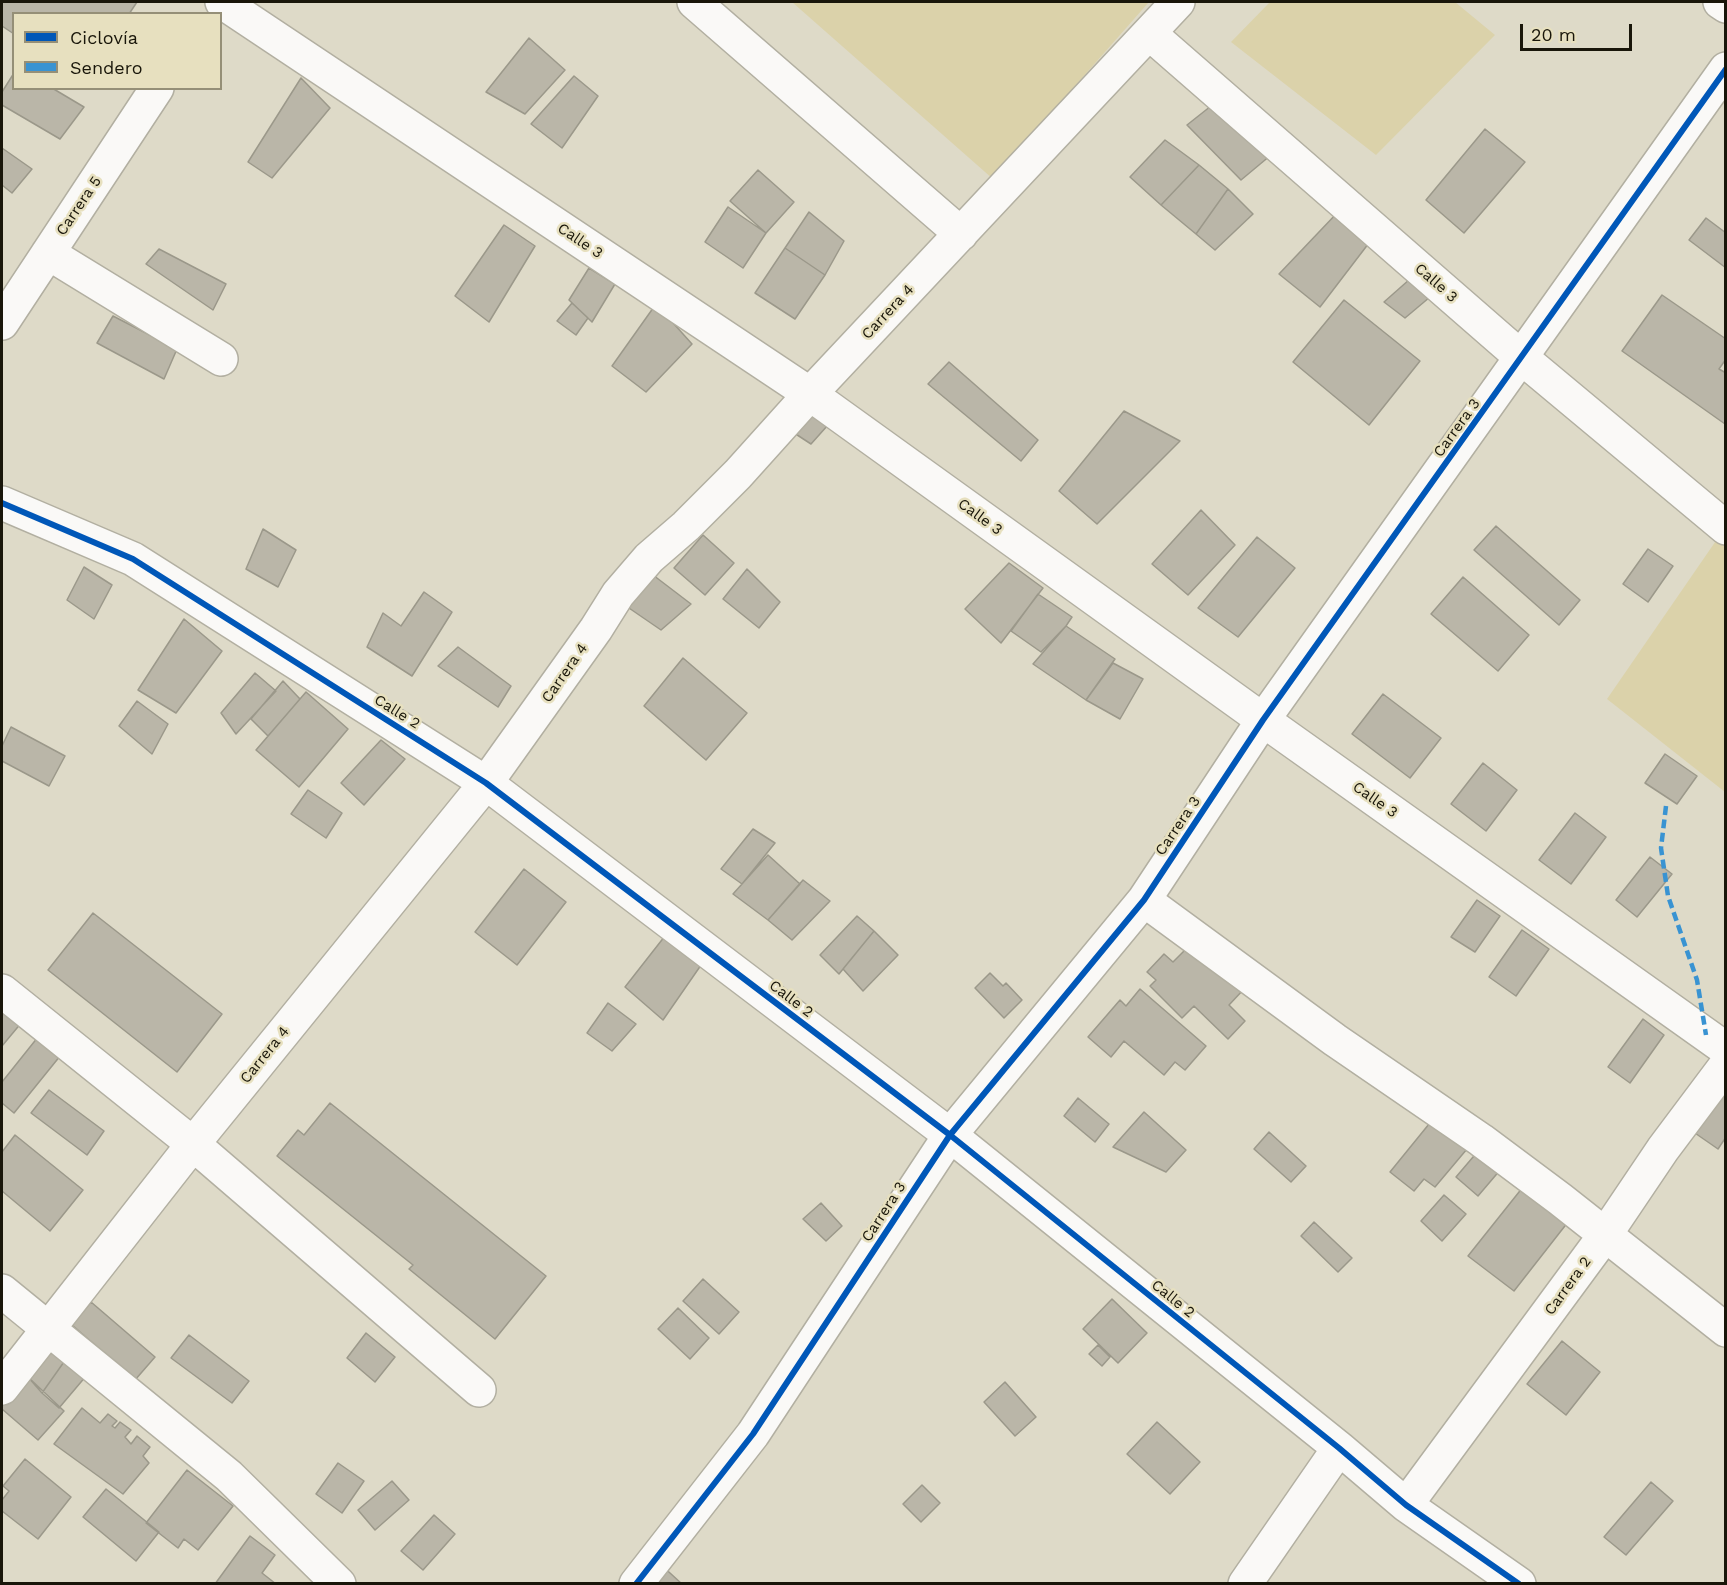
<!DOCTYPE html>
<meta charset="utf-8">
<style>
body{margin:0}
#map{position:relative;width:1727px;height:1585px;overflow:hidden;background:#dedac8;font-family:"Work Sans",sans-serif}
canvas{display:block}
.frame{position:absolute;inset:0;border:3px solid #19160a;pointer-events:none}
.legend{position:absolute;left:12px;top:12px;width:210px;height:78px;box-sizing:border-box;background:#e7e0bf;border:2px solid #958f77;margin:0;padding:8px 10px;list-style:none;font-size:18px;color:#19160a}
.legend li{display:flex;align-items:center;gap:12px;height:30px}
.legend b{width:30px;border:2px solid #958f77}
.scale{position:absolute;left:1520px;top:24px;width:112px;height:27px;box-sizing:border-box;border:3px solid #19160a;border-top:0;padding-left:8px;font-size:18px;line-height:21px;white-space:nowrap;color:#19160a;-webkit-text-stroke:4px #e7e0bf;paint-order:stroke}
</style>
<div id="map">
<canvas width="1727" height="1585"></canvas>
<div class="frame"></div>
<ul class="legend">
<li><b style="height:8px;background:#0057b8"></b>Ciclovía</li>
<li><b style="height:8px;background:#3993d2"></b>Sendero</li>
</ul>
<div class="scale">20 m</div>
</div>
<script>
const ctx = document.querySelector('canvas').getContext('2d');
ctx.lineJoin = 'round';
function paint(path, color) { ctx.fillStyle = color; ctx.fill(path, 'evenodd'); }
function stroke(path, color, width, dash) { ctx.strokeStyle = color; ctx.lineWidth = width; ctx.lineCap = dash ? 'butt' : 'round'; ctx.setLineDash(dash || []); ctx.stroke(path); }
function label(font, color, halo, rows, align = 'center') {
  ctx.font = font + ' "Work Sans",sans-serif'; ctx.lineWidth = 5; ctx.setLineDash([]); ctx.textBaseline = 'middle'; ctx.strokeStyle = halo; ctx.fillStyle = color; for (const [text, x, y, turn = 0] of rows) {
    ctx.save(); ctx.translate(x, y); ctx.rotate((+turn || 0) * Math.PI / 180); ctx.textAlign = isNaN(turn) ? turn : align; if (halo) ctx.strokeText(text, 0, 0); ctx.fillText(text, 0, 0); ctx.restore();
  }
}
paint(new Path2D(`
 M792 2H1149L993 179Z
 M1270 2H1455L1495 35 1376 155 1231 42Z
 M1722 532 1726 534 1725 792 1607 699Z`), '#dbd2aa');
const building = new Path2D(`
 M2 2H137L129 14H14V34L2 26Z
 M529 38 565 70 525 114 486 92Z
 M14 73V88H52L84 107 60 139 2 105V92Z
 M574 76 598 96 562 148 531 124Z
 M301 78 330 108 272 178 248 162Z
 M1216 102 1271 155 1241 180 1187 125Z
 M1485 129 1525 162 1464 233 1426 200Z
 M1165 140 1199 165 1161 205 1130 177Z
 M2 148 32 169 12 193 2 185Z
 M1199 165 1228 189 1196 234 1161 205Z
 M758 170 794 202 766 233 730 201Z
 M1228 189 1253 214 1215 250 1196 234Z
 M728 207 766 233 743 268 705 242Z
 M809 212 844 241 825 275 785 248Z
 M1338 212 1372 239 1320 307 1279 274Z
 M1706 218 1726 233V268L1689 240Z
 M504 225 535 246 489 322 455 296Z
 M785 248 825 275 795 319 755 293Z
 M159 249 226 284 213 310 146 264Z
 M589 268 615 284 592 322 569 300Z
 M1410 279 1430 297 1405 318 1384 302Z
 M1662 295 1726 339V359L1719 369 1726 373 1725 424 1622 351Z
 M1344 300 1420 361 1369 425 1293 362Z
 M572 303 588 318 576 335 557 321Z
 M656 304 692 344 646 392 612 366Z
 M113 316 177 349 164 379 97 343Z
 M949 362 1038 440 1021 461 928 384Z
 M803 405 828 425 811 444 785 427Z
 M1124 411 1180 441 1097 524 1059 491Z
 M1201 510 1235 545 1188 595 1152 564Z
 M1496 526 1580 600 1559 625 1474 550Z
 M263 529 296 550 278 587 246 569Z
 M703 535 734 563 705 595 674 568Z
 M1257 537 1295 568 1238 637 1198 608Z
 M1648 549 1673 566 1648 602 1623 584Z
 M1009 563 1043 588 1001 643 965 609Z
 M84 567 112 585 94 619 67 600Z
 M747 569 780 602 759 628 723 599Z
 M653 575 691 604 661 630 626 606Z
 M1463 577 1529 635 1498 671 1431 614Z
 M424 592 452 612 412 676 367 647 383 613 401 626Z
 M1038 594 1072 617 1066 626 1041 652 1011 631Z
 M184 619 222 651 176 713 138 690Z
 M1066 626 1115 659 1086 700 1033 664Z
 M458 647 511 686 498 707 438 666Z
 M683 658 747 713 706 760 644 706Z
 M1113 663 1143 679 1120 719 1086 700Z
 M255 673 276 691 236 734 221 713Z
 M283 681 300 699 268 736 251 719Z
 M306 692 348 729 299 787 256 750Z
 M1383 694 1441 738 1410 778 1352 734Z
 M137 701 168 724 152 754 119 726Z
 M11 727 65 756 49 786 2 761V746Z
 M381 740 405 759 364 805 341 783Z
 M1665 754 1697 776 1677 804 1645 783Z
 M1483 763 1517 790 1486 831 1451 804Z
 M308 790 342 813 326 838 291 814Z
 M1575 813 1606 837 1571 884 1539 860Z
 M753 829 775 843 742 884 721 869Z
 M768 855 800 884 768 920 733 894Z
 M1650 857 1672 874 1637 917 1616 900Z
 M524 869 566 902 517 965 475 932Z
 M803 880 830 901 792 940 768 920Z
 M1477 900 1500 916 1475 952 1451 937Z
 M93 913 222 1014 177 1072 48 970Z
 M857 916 874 931 839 974 820 955Z
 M672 927 708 955 663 1020 625 987Z
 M1522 930 1549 949 1516 996 1489 977Z
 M874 931 898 955 863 991 843 969Z
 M1192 943 1244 989 1229 1005 1245 1021 1228 1039 1194 1006 1182 1018 1150 986 1156 980 1147 972 1164 954 1173 962Z
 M990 973 1003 986 1006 983 1022 1000 1004 1018 975 988Z
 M1140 989 1206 1046 1185 1070 1175 1062 1164 1075 1124 1041 1111 1057 1088 1037 1120 1000 1126 1006Z
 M608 1003 636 1024 612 1051 587 1033Z
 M2 1005 22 1022 2 1046Z
 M1643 1019 1664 1035 1630 1083 1608 1067Z
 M46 1027 69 1045 14 1113 2 1103V1082Z
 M1726 1085V1137L1718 1149 1692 1131Z
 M49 1090 104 1131 87 1155 31 1113Z
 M1078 1098 1109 1124 1095 1142 1064 1116Z
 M330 1103 546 1276 495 1339 409 1269 413 1265 277 1156 298 1130 304 1135Z
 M1144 1112 1186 1150 1166 1172 1113 1147Z
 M1438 1113 1467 1149 1435 1187 1424 1179 1414 1191 1390 1172Z
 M1269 1132 1306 1166 1291 1182 1254 1149Z
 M15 1135 83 1190 50 1231 2 1191V1152Z
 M1479 1150 1501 1169 1478 1196 1456 1177Z
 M1523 1187 1568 1222 1514 1291 1468 1256Z
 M1444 1195 1466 1214 1442 1241 1421 1221Z
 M821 1203 842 1226 826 1241 803 1219Z
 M1314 1222 1352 1258 1338 1272 1301 1236Z
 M703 1279 739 1312 719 1334 683 1301Z
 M1112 1299 1147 1333 1118 1363 1083 1329Z
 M91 1302 155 1357 135 1380 72 1325Z
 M678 1308 709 1338 690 1359 658 1329Z
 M366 1333 395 1357 375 1382 347 1358Z
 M189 1335 249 1381 232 1403 171 1358Z
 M1562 1341 1600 1372 1566 1415 1527 1384Z
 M1098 1345 1110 1357 1102 1366 1089 1354Z
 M41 1350 71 1352 42 1393 28 1377Z
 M71 1352 92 1369 59 1408 42 1393Z
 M28 1377 64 1411 38 1440 2 1409V1402Z
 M1005 1382 1036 1417 1015 1436 984 1402Z
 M82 1408 100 1423 108 1414 117 1421 112 1426 115 1428 120 1422 131 1430 125 1437 131 1444 137 1436 150 1447 143 1456 149 1463 123 1494 54 1444Z
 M1157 1422 1200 1462 1170 1494 1127 1454Z
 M25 1459 71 1497 38 1539 2 1511V1500L9 1491 3 1486Z
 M338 1463 364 1481 342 1513 316 1494Z
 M187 1470 233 1506 198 1550 184 1539 178 1548 146 1523Z
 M392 1481 409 1500 375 1530 358 1510Z
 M1651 1482 1673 1501 1626 1555 1604 1537Z
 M922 1485 940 1503 921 1522 903 1504Z
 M106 1489 159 1532 136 1561 83 1517Z
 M434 1515 455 1534 423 1570 401 1551Z
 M250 1536 275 1555 262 1573 276 1584H215Z
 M658 1562 682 1584H643Z`);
paint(building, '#bab6a8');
stroke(building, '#9b988a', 1.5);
const minor = new Path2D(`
 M222 2 810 394 1263 720 1726 1049
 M694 2 961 234
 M1720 2 1726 6
 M1149 33 1522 358 1726 528
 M48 253 221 359
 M2 323 157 88
 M2 503 133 559 486 783 950 1135 1339 1448 1406 1505 1519 1584
 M1144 900 1335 1040 1481 1140 1560 1199 1726 1330
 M2 991 193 1144 479 1390
 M2 1291 229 1476 339 1584
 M2 1388 193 1144 486 783 596 629 618 594 649 558 686 526 738 474 810 394 1178 2
 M1406 1505 1605 1235 1663 1149 1726 1065
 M636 1584 753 1434 950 1135 1144 900 1263 720 1726 69
 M1245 1584 1339 1448`);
stroke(minor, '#b2afa1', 36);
stroke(minor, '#faf9f7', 33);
stroke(new Path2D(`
 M1666 806 1661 848 1668 896 1697 980 1706 1035`), '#3993d2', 4.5, [9, 4.5]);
stroke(new Path2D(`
 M2 503 133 559 486 783 950 1135 1339 1448 1406 1505 1519 1584
 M636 1584 753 1434 950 1135 1144 900 1263 720 1726 69`), '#0057b8', 6);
label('15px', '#19160a', '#e7e0bf', [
 ["Carrera 5",79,206,-56],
 ["Calle 3",580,241,34],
 ["Calle 3",1436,283,41],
 ["Carrera 4",888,312,-47],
 ["Carrera 3",1457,428,-54],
 ["Calle 3",980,517,36],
 ["Carrera 4",565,673,-55],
 ["Calle 2",397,712,32],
 ["Calle 3",1375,800,35],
 ["Carrera 3",1178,826,-56],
 ["Calle 2",791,999,37],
 ["Carrera 4",265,1055,-51],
 ["Carrera 3",884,1212,-57],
 ["Carrera 2",1568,1286,-54],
 ["Calle 2",1173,1299,39]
]);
</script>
